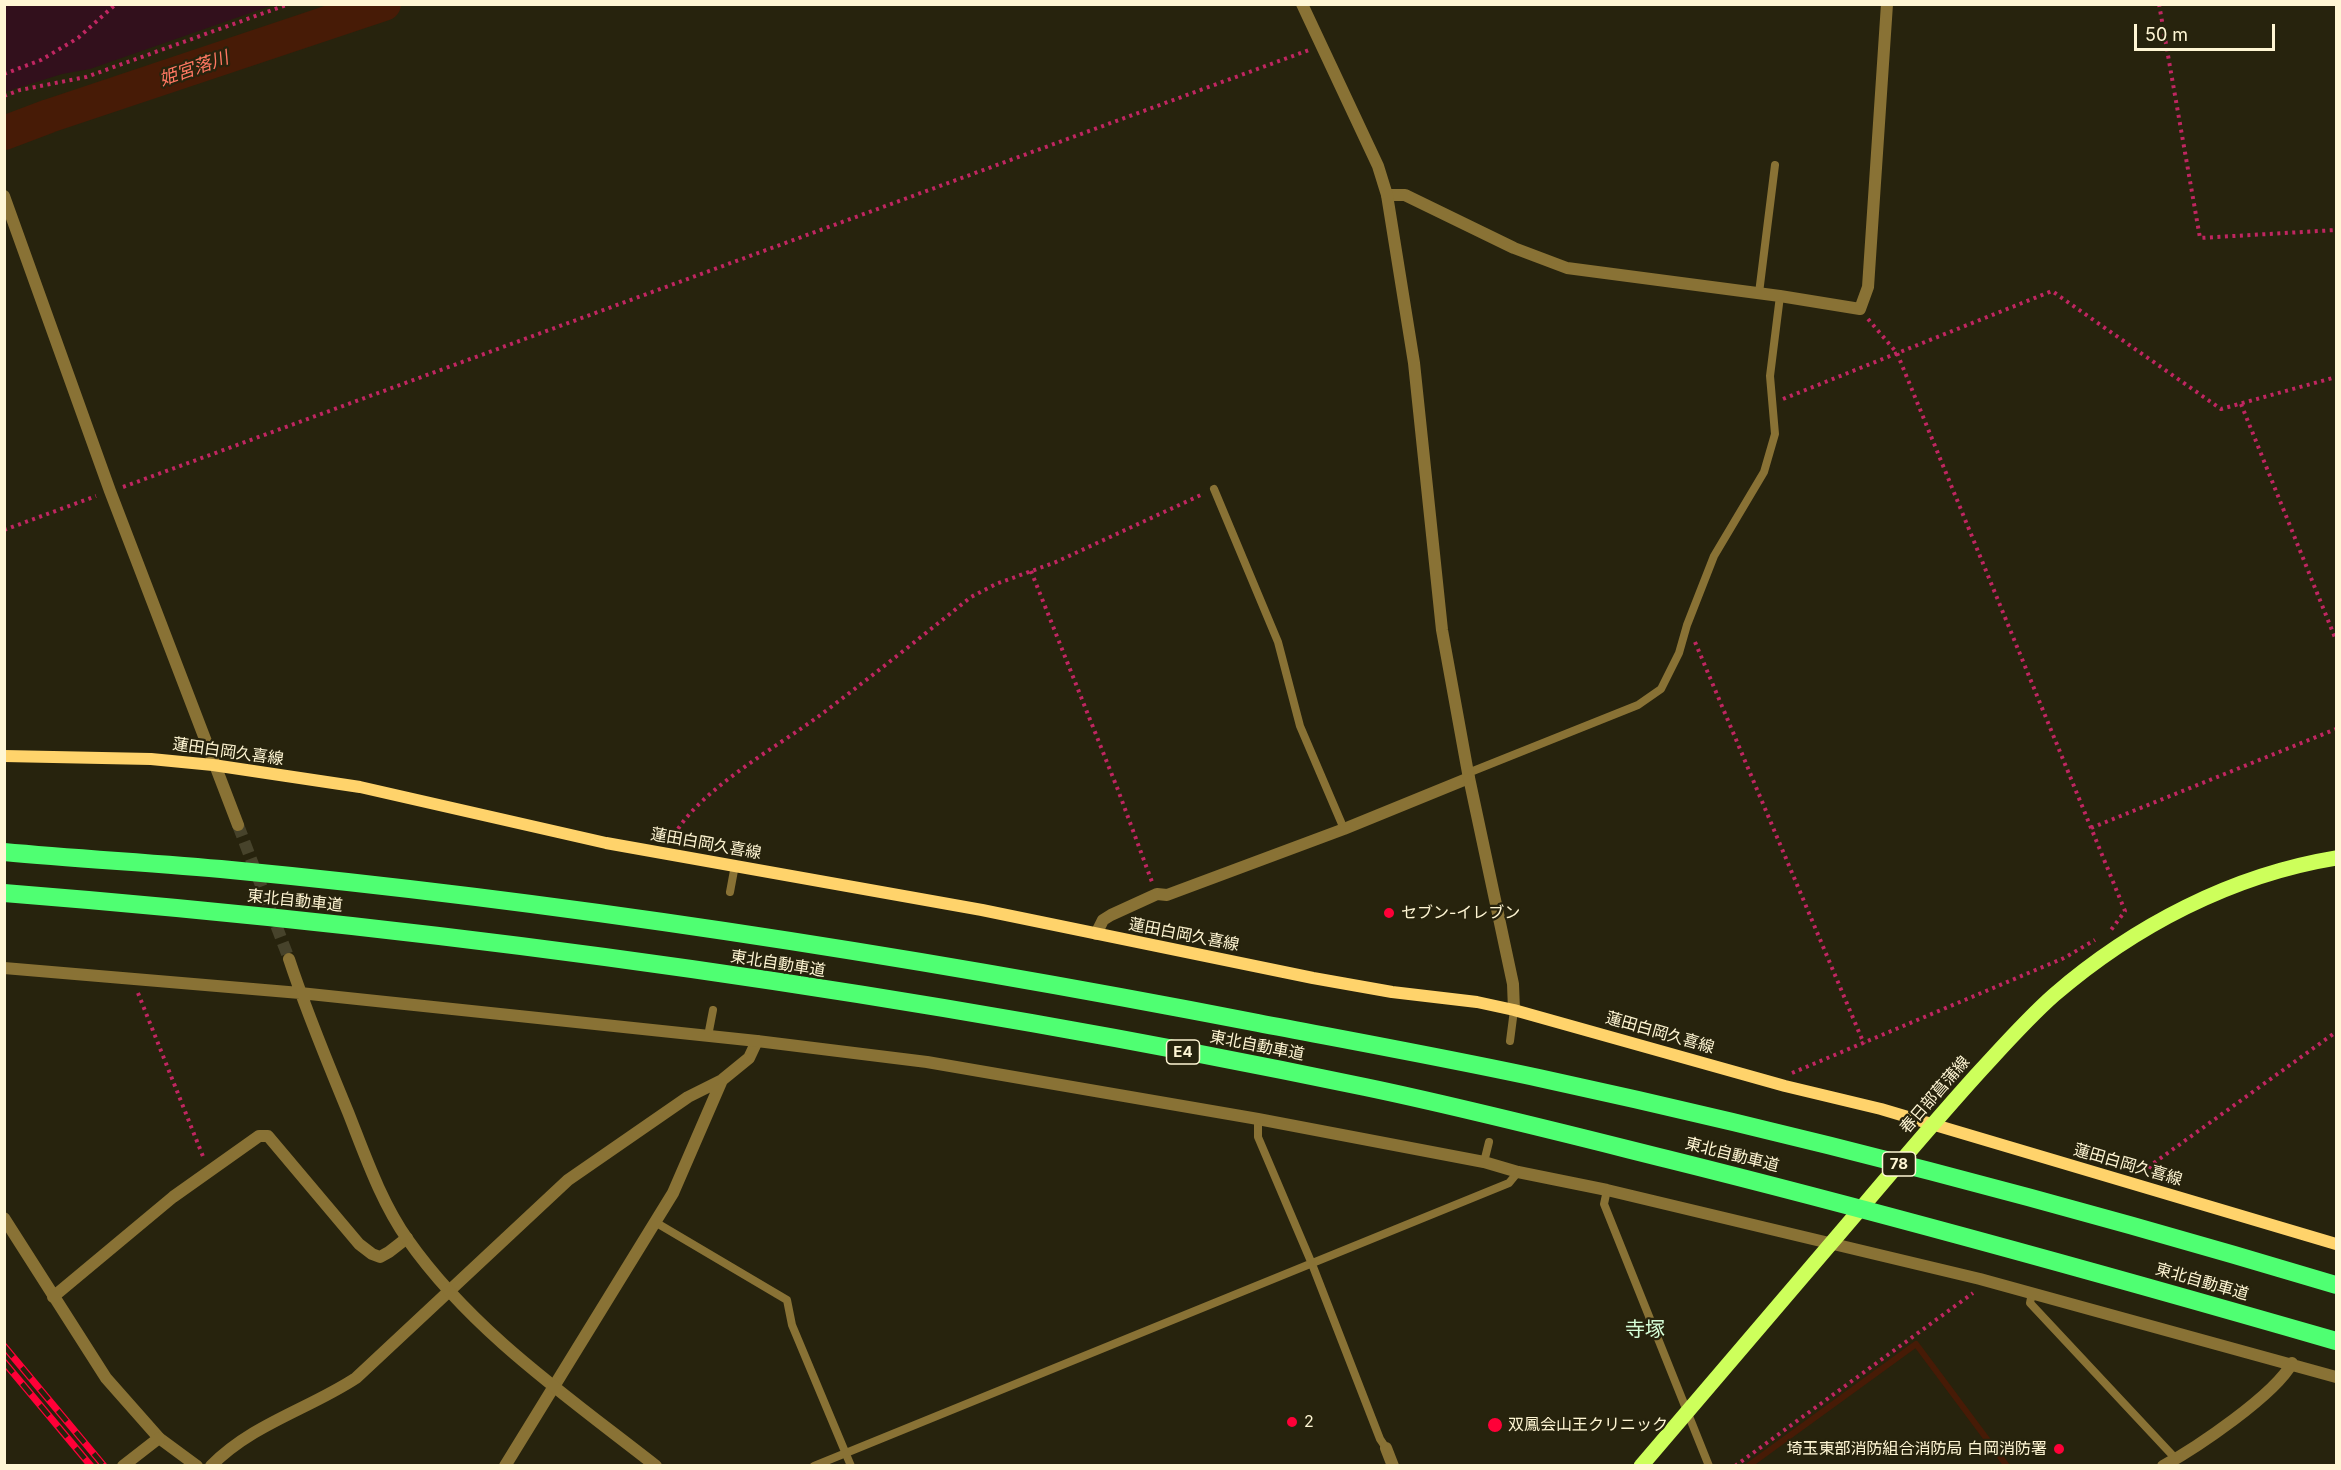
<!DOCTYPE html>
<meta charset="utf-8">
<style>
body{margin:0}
#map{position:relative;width:2341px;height:1470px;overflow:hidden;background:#27230d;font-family:Inter,sans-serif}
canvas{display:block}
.frame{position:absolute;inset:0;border:6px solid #fff6d4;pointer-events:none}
.scale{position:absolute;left:2134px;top:24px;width:141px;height:27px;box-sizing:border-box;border:3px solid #fff6d4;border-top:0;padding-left:8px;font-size:18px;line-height:21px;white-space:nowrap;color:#fff6d4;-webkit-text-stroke:4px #27230d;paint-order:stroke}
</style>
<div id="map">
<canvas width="2341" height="1470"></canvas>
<div class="frame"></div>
<div class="scale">50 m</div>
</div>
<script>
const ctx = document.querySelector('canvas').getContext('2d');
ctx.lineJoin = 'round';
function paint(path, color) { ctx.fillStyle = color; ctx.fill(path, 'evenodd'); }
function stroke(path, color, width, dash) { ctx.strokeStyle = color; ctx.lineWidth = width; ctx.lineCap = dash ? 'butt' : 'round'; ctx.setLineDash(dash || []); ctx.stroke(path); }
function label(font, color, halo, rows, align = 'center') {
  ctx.font = font + ' Inter,"Noto Sans JP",sans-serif'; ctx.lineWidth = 4.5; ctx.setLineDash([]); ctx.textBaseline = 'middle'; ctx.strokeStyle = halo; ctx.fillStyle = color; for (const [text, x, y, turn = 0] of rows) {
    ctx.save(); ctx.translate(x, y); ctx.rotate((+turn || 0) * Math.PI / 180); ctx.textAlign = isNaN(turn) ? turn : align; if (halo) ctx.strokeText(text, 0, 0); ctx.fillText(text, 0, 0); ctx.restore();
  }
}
paint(new Path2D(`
 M5 4H273V5L90 69 62 74 5 92Z`), '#32101c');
stroke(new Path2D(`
 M1748 1466 1916 1344 2007 1466`), '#471b06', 6);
stroke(new Path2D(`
 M4 133 49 116 384 4`), '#471b06', 34);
stroke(new Path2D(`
 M238 825 289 959`), '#47432b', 12, [12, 6]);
stroke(new Path2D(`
 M2159 4 2200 238 2336 230
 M4 74 41 60 78 38 116 4
 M4 96 20 90 86 77 289 4
 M1868 319 1897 353 2125 911 2111 930
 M1783 399 2052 291 2221 409 2336 377
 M2241 404 2336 640
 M123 487 1309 50
 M4 530 96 496
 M1031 571 1118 790 1152 882
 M1695 642 1864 1044
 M2091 828 2336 729
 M671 842C691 794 777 747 819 716 871 677 921 637 971 597L996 584 1056 562 1203 494
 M138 993 204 1159
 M1792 1073 2064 958 2095 940
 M2145 1175 2151 1165 2336 1032
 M1735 1466 1973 1293`), '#c02661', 4, [3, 4.5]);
stroke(new Path2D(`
 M1759 293 1775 165
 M1214 489 1278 642 1300 726 1344 829
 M1468 773 1638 705 1661 689 1679 653 1687 625 1714 556 1764 472 1775 434 1770 376 1780 296
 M730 892 735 865
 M708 1036 713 1010
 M1510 1041 1514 1010
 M1258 1119V1137L1312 1264 1380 1439 1386 1448
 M1484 1162 1489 1142
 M1607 1190 1604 1204 1709 1466
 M655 1222 787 1300 792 1325 851 1466
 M2032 1293 2030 1303 2175 1458
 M814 1466 1509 1183 1518 1172`), '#897235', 8);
stroke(new Path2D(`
 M1387 195H1405L1514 248 1567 268 1780 296 1860 309 1868 287 1887 4
 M1096 934 1103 920 1111 915 1157 894 1167 895 1344 829 1469 778
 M4 1218 106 1378 159 1438 197 1466
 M53 1297 173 1197 259 1136H268L359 1244 372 1254 380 1257 389 1252 407 1238
 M1386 1448 1393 1466
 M211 1466C252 1424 309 1409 356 1378L568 1180 688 1097 722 1080 749 1058 757 1041
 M505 1466 673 1193 722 1080`), '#897235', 12);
stroke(new Path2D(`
 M1302 4 1378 166 1387 195 1414 363 1442 630 1468 773 1513 984 1514 1010
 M4 196 110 491 238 825
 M289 959C306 1011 327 1061 348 1112 365 1155 381 1202 408 1240 472 1331 568 1397 656 1466
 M4 968 300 993 757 1041 927 1062 1258 1119 1484 1162 1518 1172 1607 1190 1980 1279 2336 1377
 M123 1466 159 1438
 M2163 1466C2196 1448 2275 1395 2292 1363`), '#897235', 12);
stroke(new Path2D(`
 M4 756 151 759 213 765 360 787 606 843 982 910 1313 978 1392 992 1477 1002 1514 1010 1785 1086 1881 1109 2336 1244`), '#ffd36b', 12);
stroke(new Path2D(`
 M1641 1466C1715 1379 1789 1292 1863 1206 1902 1160 1941 1114 1981 1070 2005 1044 2028 1018 2054 995 2134 926 2232 875 2336 858`), '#cdff5b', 15);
stroke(new Path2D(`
 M4 852C80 859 155 863 231 870 575 903 918 957 1258 1023 1352 1041 1446 1058 1539 1078 1808 1136 2073 1206 2336 1285
 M4 893C459 929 919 994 1365 1087 1466 1108 1567 1134 1667 1159 1892 1215 2114 1277 2336 1341`), '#4fff72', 18);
const rail = new Path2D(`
 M4 1346 104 1466
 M4 1362 91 1466`);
stroke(rail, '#ff0038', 7);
stroke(rail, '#27230d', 4.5, [14]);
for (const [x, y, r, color] of [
 [1389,913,6,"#ff0038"],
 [1292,1422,6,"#ff0038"],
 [1495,1425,8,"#ff0038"],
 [2059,1449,6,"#ff0038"]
]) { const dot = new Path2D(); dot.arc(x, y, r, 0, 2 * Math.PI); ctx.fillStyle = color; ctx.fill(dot); stroke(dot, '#27230d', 2); }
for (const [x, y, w] of [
 [1183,1052,33],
 [1899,1164,33]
]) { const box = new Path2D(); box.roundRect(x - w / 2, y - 12, w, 24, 4.5); ctx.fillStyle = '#27230d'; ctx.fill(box); stroke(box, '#fff6d4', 1.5); }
label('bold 15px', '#fff6d4', null, [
 ["E4",1183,1052],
 ["78",1899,1164]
]);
label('16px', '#fff6d4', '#27230d', [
 ["蓮田白岡久喜線",228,752,8],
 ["蓮田白岡久喜線",706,844,10],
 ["東北自動車道",295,901,6],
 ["蓮田白岡久喜線",1184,935,11],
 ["東北自動車道",778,964,9],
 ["蓮田白岡久喜線",1660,1033,16],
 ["東北自動車道",1257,1046,11],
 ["春日部菖蒲線",1935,1095,-49],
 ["東北自動車道",1732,1155,14],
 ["蓮田白岡久喜線",2128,1165,16],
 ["東北自動車道",2202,1282,16]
]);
label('16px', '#fff6d4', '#27230d', [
 ["セブン-イレブン",1401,913],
 ["2",1304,1422],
 ["双鳳会山王クリニック",1508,1425],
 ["埼玉東部消防組合消防局 白岡消防署",2047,1449,"right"]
], 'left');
label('italic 18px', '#ff7862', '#27230d', [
 ["姫宮落川",194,69,-19]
]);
label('20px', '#d6ffd8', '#27230d', [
 ["寺塚",1645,1330]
]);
</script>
